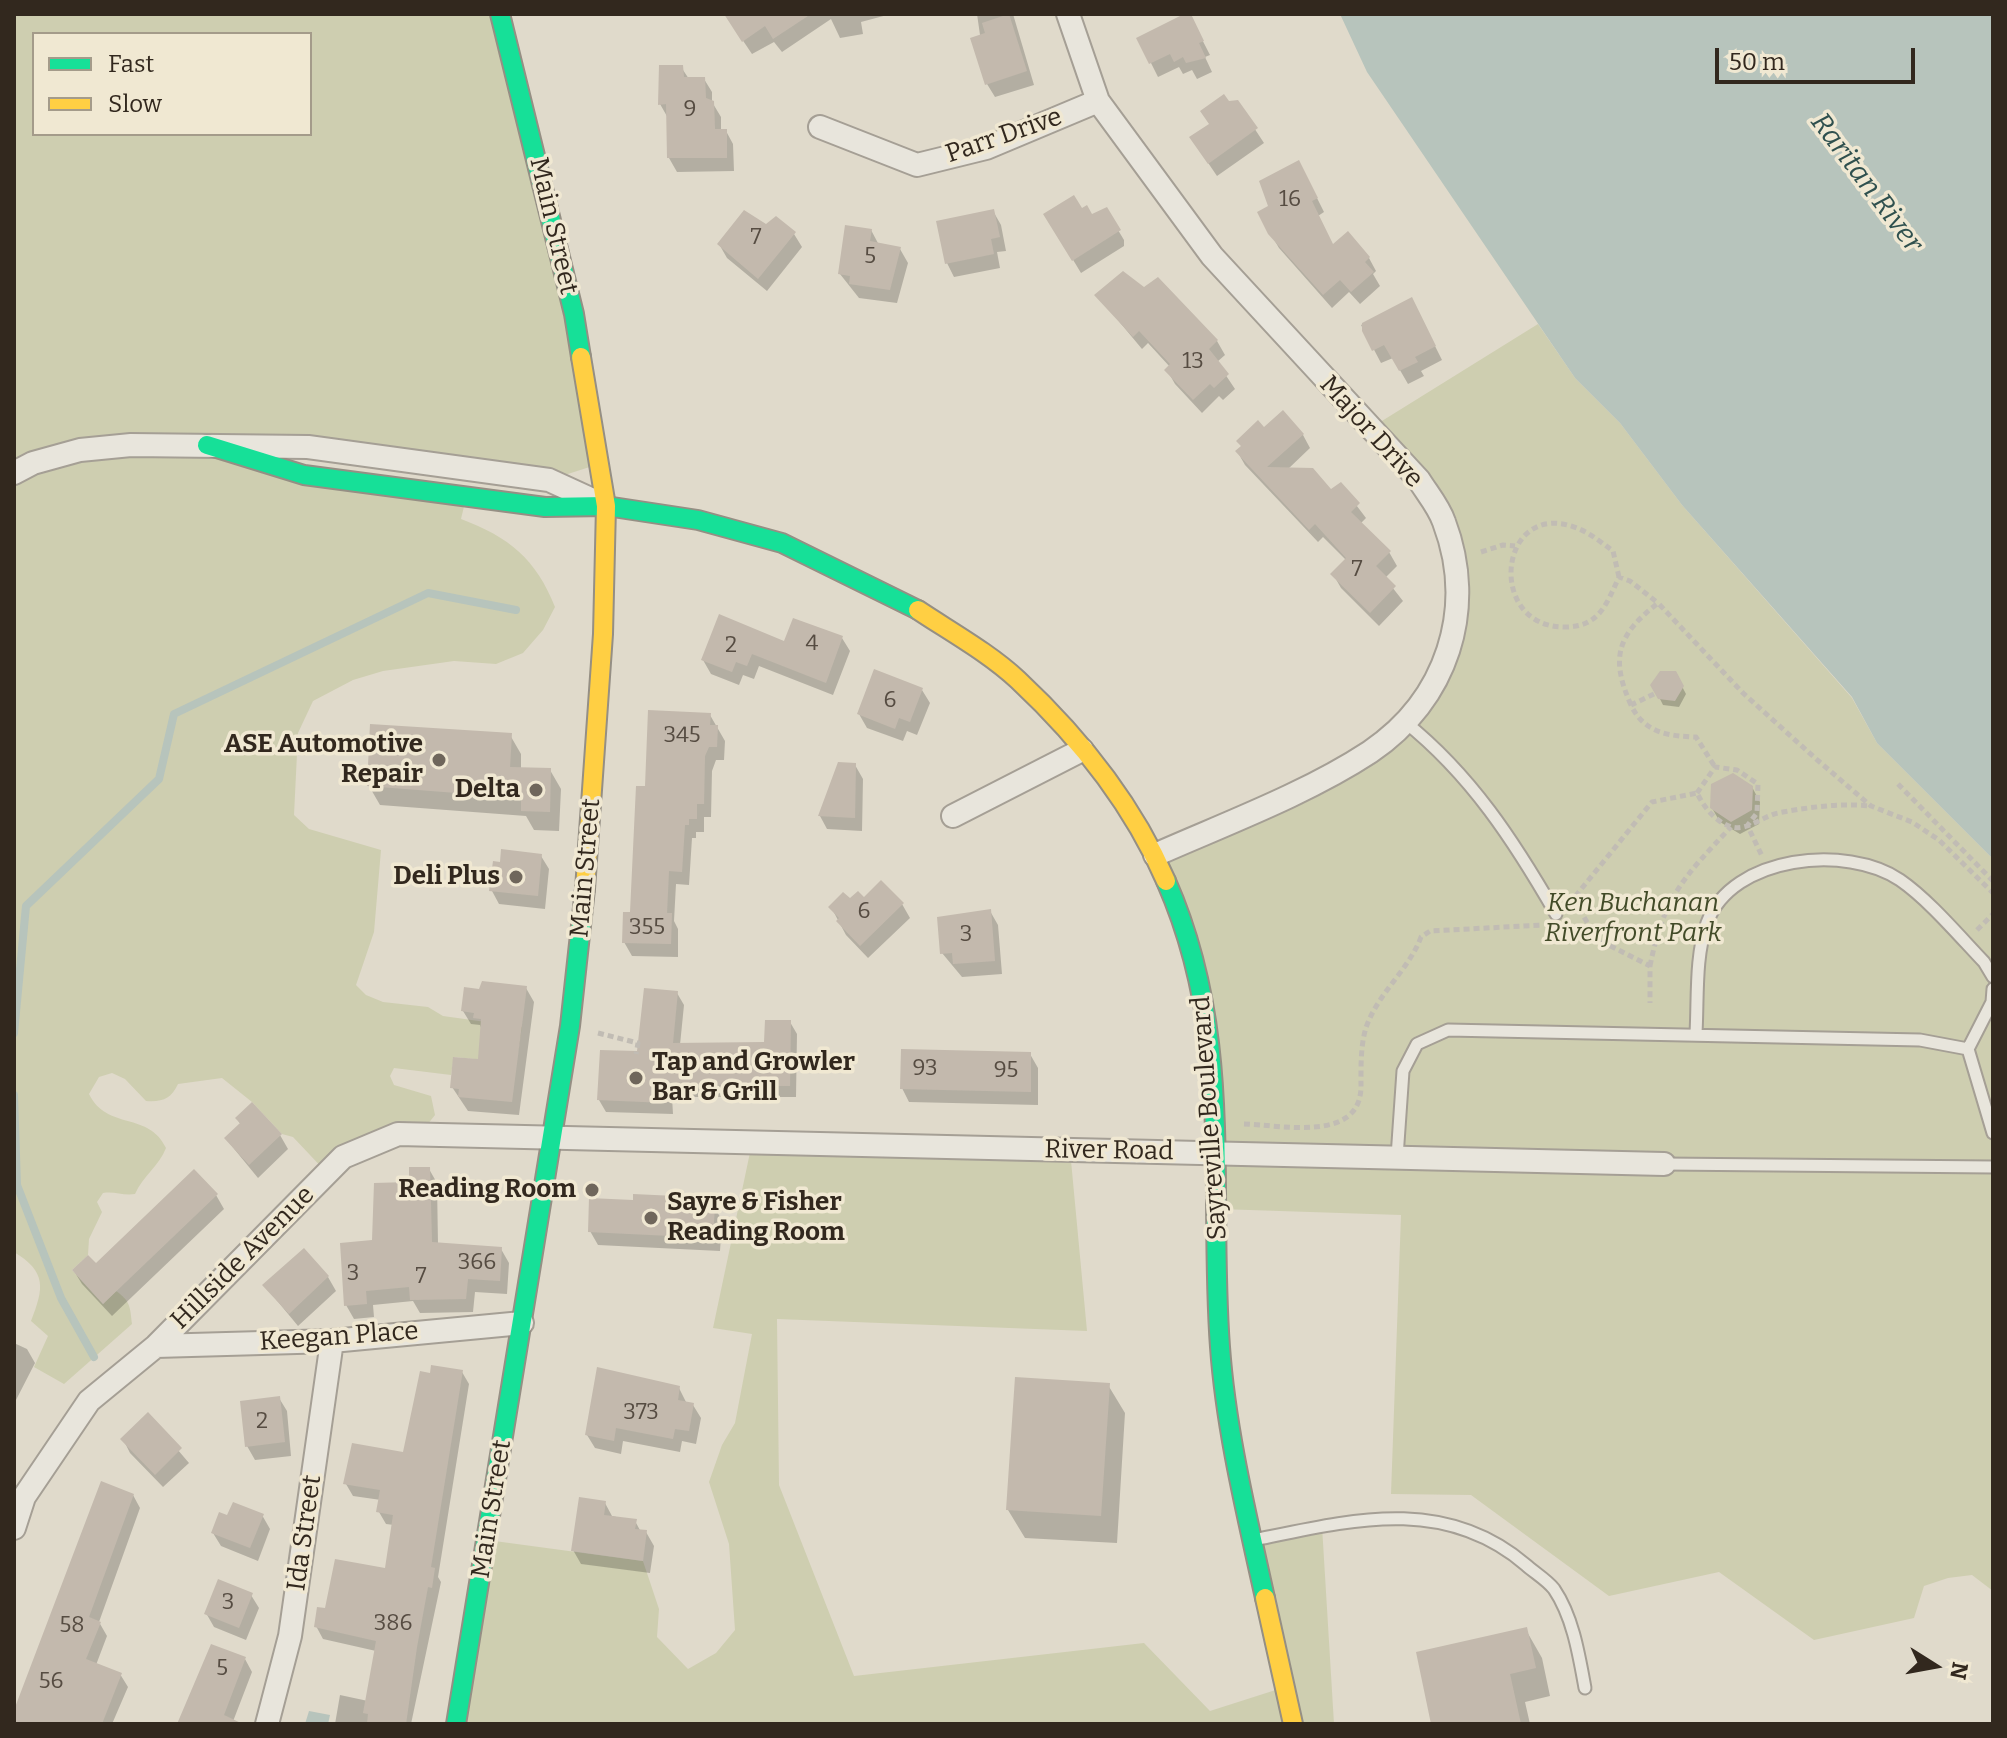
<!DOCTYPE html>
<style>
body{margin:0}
#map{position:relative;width:2007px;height:1738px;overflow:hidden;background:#e0dacb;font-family:Bitter,serif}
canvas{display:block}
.frame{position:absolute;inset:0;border:16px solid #32281e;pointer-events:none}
.legend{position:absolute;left:32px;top:32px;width:280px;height:104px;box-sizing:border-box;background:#f0e8d2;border:2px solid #a49b8a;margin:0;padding:10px 14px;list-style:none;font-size:24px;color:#32281e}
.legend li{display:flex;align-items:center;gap:16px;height:40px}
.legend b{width:40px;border:2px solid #a49b8a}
.north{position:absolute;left:1895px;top:1626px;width:80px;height:80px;-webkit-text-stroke:6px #f0e8d2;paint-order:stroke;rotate:101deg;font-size:22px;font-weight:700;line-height:32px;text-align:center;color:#32281e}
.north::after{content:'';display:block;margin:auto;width:28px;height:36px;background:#32281e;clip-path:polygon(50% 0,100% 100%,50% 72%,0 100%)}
.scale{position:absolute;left:1715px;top:48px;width:200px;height:36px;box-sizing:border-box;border:4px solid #32281e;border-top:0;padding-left:10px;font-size:24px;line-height:28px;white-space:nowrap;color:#32281e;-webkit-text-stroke:6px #f0e8d2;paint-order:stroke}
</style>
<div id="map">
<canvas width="2007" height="1738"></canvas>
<div class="frame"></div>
<ul class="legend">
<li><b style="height:10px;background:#16e098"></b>Fast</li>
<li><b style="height:10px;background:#ffcf43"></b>Slow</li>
</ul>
<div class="north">N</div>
<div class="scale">50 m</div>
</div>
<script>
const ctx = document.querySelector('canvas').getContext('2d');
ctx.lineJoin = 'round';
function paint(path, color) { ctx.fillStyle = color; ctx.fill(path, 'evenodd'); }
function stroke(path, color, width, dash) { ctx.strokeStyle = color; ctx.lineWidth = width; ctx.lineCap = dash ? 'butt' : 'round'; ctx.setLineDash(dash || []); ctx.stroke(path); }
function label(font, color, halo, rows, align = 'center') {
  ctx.font = font + ' Bitter,serif'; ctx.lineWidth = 7; ctx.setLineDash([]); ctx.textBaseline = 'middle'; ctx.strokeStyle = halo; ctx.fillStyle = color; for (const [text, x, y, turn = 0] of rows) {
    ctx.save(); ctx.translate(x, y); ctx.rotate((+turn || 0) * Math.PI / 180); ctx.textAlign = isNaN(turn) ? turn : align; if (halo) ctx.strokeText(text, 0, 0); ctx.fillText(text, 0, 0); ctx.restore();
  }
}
paint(new Path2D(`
 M14 14H500L599 464 549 480 211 445 466 498 461 519C509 537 536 559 555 607L543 630 523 653 496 664 454 661 383 671 353 680 313 701 298 733 294 815 309 829 381 850 374 932 356 985 366 995 383 1002 428 1007 443 1016 522 1027 516 1063 454 1057 451 1075 394 1068 390 1076 394 1085 431 1096 435 1115 427 1125 327 1173 293 1137 282 1134 252 1102 222 1078 178 1084C171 1099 163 1102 146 1101L125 1079 112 1073 99 1077 89 1094C107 1131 149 1111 166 1148 159 1166 143 1176 135 1194 123 1196 115 1191 103 1193L97 1202 102 1212 89 1239 88 1255 72 1270 103 1304 116 1291C131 1301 130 1308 132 1324L64 1384 34 1367 48 1336 31 1321C44 1288 47 1272 14 1252ZM34 34H310V134H34Z
 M1538 324 1575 378 1620 423 1682 505 1852 698 1877 743 1993 859V1591L1972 1575 1948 1578 1924 1586 1914 1618 1814 1640 1719 1572 1609 1596 1471 1495 1391 1494 1401 1215 1219 1209 1211 1044 1155 855 1281 799 1405 722 1454 635 1443 519 1369 429Z
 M752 1143 1070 1150 1087 1331 777 1319 779 1485 854 1676 1144 1643 1210 1711 1285 1687 1253 1540 1322 1526 1334 1724H456L487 1540 643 1561 659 1609 657 1637 688 1669 716 1653 735 1630 729 1544 709 1482 722 1445 735 1423 752 1334 713 1328Z`), '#ceceb0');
paint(new Path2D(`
 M1340 14H1993V859L1877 743 1852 697 1682 505 1620 423 1575 378 1367 72Z
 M309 1711 330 1715 328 1724H305Z`), '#b7c4bc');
paint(new Path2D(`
 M725 14H891L861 22 863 34 840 38 831 19 782 52 774 42 752 54Z
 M977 14H1013L1034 85 995 97 987 84Z
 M1189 14 1210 55 1205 57 1212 72 1197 79 1192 70 1183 74 1179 67 1158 77 1139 39Z
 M681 67 689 79H704L712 92V102L721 117V131H726L733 144 734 171 677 172 669 158 668 118 660 104Z
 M1237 102 1264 143 1217 176 1200 151 1210 125 1228 103Z
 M1306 176 1324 212 1318 216 1333 247 1369 258 1376 271 1373 274 1380 286 1360 304 1349 292 1332 308 1279 248 1270 233 1271 207Z
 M1106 210 1124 240V246L1081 273 1046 215 1081 211 1091 217Z
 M993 211 1001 225 1006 251 997 252 1000 268 954 277 947 263Z
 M766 227 794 234 802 247 767 291 727 258 719 244Z
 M871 230 879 245 900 249 908 263 897 303 859 298 840 274Z
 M1158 279 1217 341 1225 355 1217 362 1235 389 1223 400 1219 396 1202 413 1175 384 1167 370 1170 367 1148 343 1142 349 1097 295 1144 289Z
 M1412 300 1442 360 1421 371 1424 376 1408 384 1393 358 1381 363 1361 325Z
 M1264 429 1303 435 1310 448 1287 470 1331 492 1341 485 1366 518 1360 524 1389 552 1397 566 1385 578 1403 601 1379 626 1341 588 1333 574 1346 560 1323 537 1318 542 1245 465 1237 451Z
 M842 638 850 651 833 695 759 666 754 679 743 675 739 685 711 674 703 660Z
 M1675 673 1686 694 1679 707 1663 705 1653 685Z
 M922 690 930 703 917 735 907 731 903 741 867 728 859 714Z
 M710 715 725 741 724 760H716L712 771 711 817H704V832H696V838H692L689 885 676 884 674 921 678 929V957L632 956 624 942 632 914 647 788Z
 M510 735 521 754V769L550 770 561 789 559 831 534 830 526 816 380 805 369 786Z
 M855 765 863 779 862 831 827 829 820 816Z
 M1752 787 1760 802 1759 824 1740 834 1720 822 1712 808Z
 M541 856 549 869 545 909 499 904 492 891Z
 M864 900 902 904 910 918 868 958 846 935 831 907Z
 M990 911 998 925 1002 974 962 977 942 953Z
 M526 988 534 1002 519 1115 468 1111 452 1087 480 1062 482 1030 480 1025 471 1024 463 1011Z
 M677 993 684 1005 680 1045 766 1044 790 1022 797 1034 796 1097H672L673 1114 606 1112 599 1100 639 1053Z
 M1030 1054 1038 1068V1105L909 1102 902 1088Z
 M237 1119 280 1135 288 1149 258 1178 226 1139 241 1125Z
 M429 1169 437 1183 438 1244 501 1249 509 1263 507 1294 475 1292 473 1312 420 1313 413 1301 373 1305 374 1317 354 1319 346 1305 374 1242 411 1184Z
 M216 1195 224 1209 112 1316 82 1284 74 1271 95 1266Z
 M675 1198 679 1205 714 1207 722 1220 720 1251 598 1245 590 1231 634 1202Z
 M328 1277 336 1291 298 1326 265 1286Z
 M14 1343 27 1349 35 1363 16 1400Z
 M462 1372 469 1384 438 1577 441 1582 411 1724H335L340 1695 368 1701 376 1651 323 1639 316 1626 327 1610 386 1571 394 1525 386 1524 379 1512 381 1500 353 1496 346 1484 405 1454Z
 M1108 1385 1125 1413 1117 1543 1025 1538 1008 1510Z
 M679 1388 687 1404 693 1405 701 1418 696 1444 682 1441 680 1452 623 1441 621 1454 595 1448 587 1435Z
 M279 1398 287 1411 291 1456 255 1460 247 1446Z
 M148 1415 189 1463 163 1487 130 1453 123 1439Z
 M133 1495 140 1508 99 1622 107 1636 96 1665 120 1674 128 1687 112 1724H14V1714Z
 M605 1503 612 1516 635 1521 641 1532H646L654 1546 650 1573 581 1564 573 1550Z
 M262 1515 270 1529 258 1561 221 1546 213 1533Z
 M251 1595 259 1608 246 1640 214 1627 206 1613Z
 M1526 1630 1542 1658 1550 1696 1525 1702 1530 1724H1433Z
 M245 1659 252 1672 232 1724H180Z`), '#0003');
stroke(new Path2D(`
 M14 1033 26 906 159 779 174 714 428 593 516 610
 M14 1095 17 1185 61 1298 94 1357`), '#b7c4bc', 8);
paint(new Path2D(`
 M724 14H811L773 39 765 26 742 42Z
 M1009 14 1027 71 985 85 970 38 985 33 982 23Z
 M1184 14H1191L1204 41 1199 43 1206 58 1186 63 1183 57 1174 62 1170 54 1149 64 1136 38Z
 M659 65H683L684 77H705L706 98 714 101 715 129H727V158H667L666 104 658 105Z
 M1224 94 1229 101 1238 100 1258 128 1208 164 1189 137 1209 124 1200 111Z
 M1299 160 1318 198 1312 201 1333 244 1348 231 1370 257 1365 262 1374 272 1351 292 1340 280 1323 295 1268 234 1257 212 1268 206 1259 181Z
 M1074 195 1082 208 1087 205 1092 214 1107 207 1121 230 1072 261 1043 214Z
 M994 209 1000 237 991 239 994 254 945 264 936 221Z
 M744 210 766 224 776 216 796 232 758 279 717 244Z
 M845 225 872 229 870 241 901 247 890 290 849 284 850 276 838 274Z
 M1123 271 1144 287 1158 277 1218 340 1209 349 1229 374 1214 388 1210 384 1193 400 1164 370 1170 364 1139 331 1133 337 1094 295Z
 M1412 297 1436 346 1415 357 1418 362 1399 371 1384 345 1372 351 1362 331V323Z
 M1283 410 1304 434 1267 467 1313 468 1331 489 1341 482 1360 503 1351 512 1391 551 1376 566 1396 586 1370 613 1330 574 1346 558 1315 524 1309 530 1235 451 1241 446 1236 441 1258 420 1264 427Z
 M719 614 784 641 793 618 843 636 826 683 752 654 747 666 736 662 732 672 701 660Z
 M874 669 923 688 910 722 899 718 895 729 857 714Z
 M1660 671H1676L1684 686 1675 701 1658 699 1650 685Z
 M648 710 711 713 710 725H718L717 747H709L705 756 704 804H697V819H689V825H685L682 872 669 871 667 913H672L671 944 622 943 623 912H630L636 786H645Z
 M370 724 512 733 510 767 551 768 550 812 521 811V798L367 786Z
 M838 762 856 763 855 818 818 816Z
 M1733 773 1753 786 1752 810 1731 822 1710 808 1711 784Z
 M501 849 542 854 538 896 489 891 493 861 500 862Z
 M881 880 904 903 860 946 836 921 839 918 828 907 843 892 850 898 858 891 864 897Z
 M991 909 995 961 953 964 952 953 940 954 937 917Z
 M482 981 527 986 512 1102 458 1097 459 1089 450 1088 453 1057 478 1059 481 1019 473 1018 474 1013 461 1011 464 987 479 989Z
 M644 988 678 991 673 1043 764 1042 765 1020H791L790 1086 667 1085V1103L597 1100 600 1050 637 1051Z
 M901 1049 1031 1052V1092L900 1089Z
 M252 1102 282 1134 249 1165 224 1138 240 1123 235 1118Z
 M409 1167H430L432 1242 502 1247 500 1281 468 1279 466 1299 410 1300 409 1287 366 1291 367 1304 344 1306 340 1243 372 1240 374 1183 409 1182Z
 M194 1169 218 1194 103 1304 72 1270 88 1255 96 1263Z
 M633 1194 676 1196V1203L715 1205 713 1238 588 1232 589 1198 633 1200Z
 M304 1248 329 1276 289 1314 262 1285Z
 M431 1365 463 1370 431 1567 435 1568 432 1588 428 1587 417 1647 406 1724H367L368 1714 363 1713 376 1641 314 1627 317 1607 325 1608 335 1559 385 1568 393 1515 376 1512 380 1490 343 1484 352 1443 403 1452 420 1371 430 1373Z
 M597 1367 680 1386 678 1400 694 1403 689 1431 675 1429 673 1439 616 1428 614 1441 585 1435Z
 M1015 1377 1110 1383 1101 1516 1006 1510Z
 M280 1396 285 1442 245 1447 240 1401Z
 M148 1412 182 1448 155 1475 120 1439Z
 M101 1481 134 1494 89 1617 101 1622 86 1659 122 1673 102 1724H14V1710Z
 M579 1497 606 1501 604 1515 637 1519 635 1529 647 1530 643 1561 571 1551Z
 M233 1502 264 1514 250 1548 211 1533 219 1512 227 1515Z
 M218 1579 253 1593 239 1628 204 1614Z
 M1527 1627 1536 1668 1510 1674 1521 1724H1431L1416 1652Z
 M211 1644 246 1657 224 1715 243 1724H177Z`), '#c3b9ad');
const lane = new Path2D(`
 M1405 722C1471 775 1514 841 1556 914
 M1696 1033C1698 998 1695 956 1707 923 1732 855 1847 844 1900 880 1929 900 1960 937 1984 962L1993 977
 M1968 1049 1992 1002 1993 989
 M1397 1157 1403 1071 1417 1044 1448 1030 1920 1040 1968 1049 1993 1133
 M1664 1164 1993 1167
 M1254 1540C1351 1520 1444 1495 1526 1565 1535 1573 1547 1580 1554 1589 1573 1617 1579 1655 1585 1688`);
const street = new Path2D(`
 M1068 14 1098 101 1212 256 1419 480C1427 493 1439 507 1444 522 1477 609 1447 700 1370 752 1306 794 1225 824 1155 855
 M820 127 917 165 986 148 1098 101
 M14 473 33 463 80 450 131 445 308 447 549 480 597 502
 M953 816 1082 750
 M156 1346 332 1341 522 1323
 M14 1528 24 1497 89 1401 156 1346 343 1157 398 1134 1664 1164
 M267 1724 290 1636 332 1341`);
const fast = new Path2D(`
 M500 14 574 314 581 357
 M207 445 304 475 545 507 606 506 698 520 782 543 918 610
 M1166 881C1235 1037 1208 1184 1220 1347 1226 1431 1247 1516 1265 1598
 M456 1724 570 1026 585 889`);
const slow = new Path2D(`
 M581 357 606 506 603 634 585 889
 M918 610C951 632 989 653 1018 680 1079 737 1133 805 1166 881
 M1265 1598 1293 1724`);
stroke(lane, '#a59f95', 15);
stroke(street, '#a59f95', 26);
stroke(fast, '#958f84', 22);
stroke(slow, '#958f84', 22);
stroke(new Path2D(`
 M1481 552 1503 545 1515 546
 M1619 577 1613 551C1602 543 1590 533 1577 528 1498 497 1485 628 1565 627 1599 627 1606 605 1619 577L1630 581 1658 603
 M1654 694 1631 705C1644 733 1668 736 1696 737L1715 767
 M1631 705C1610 658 1617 635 1658 603L1743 693 1815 758 1871 806 1912 822 1939 840 1993 893
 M1898 784 1993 881
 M1697 793 1715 767 1737 770 1758 784 1757 813 1747 826
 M1750 831 1762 856
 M1574 900 1597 939 1650 966V1003
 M1569 904 1652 802 1697 793C1704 807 1715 822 1732 827 1748 831 1763 816 1778 813 1809 807 1840 803 1871 806
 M1977 930 1993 914
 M1650 966C1664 896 1684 877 1731 827
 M598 1033 638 1043 636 1054
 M1244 1124C1282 1125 1360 1143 1361 1087 1361 1067 1360 1039 1369 1020 1382 990 1410 967 1421 937L1430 931 1543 925`), '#c1bcb4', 5, [6, 4]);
stroke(lane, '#e8e5dc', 11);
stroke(street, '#e8e5dc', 22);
stroke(fast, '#16e098', 18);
stroke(slow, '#ffcf43', 18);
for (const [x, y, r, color] of [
 [439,760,8,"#6f665b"],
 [536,790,8,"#6f665b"],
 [516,877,8,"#6f665b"],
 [636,1078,8,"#6f665b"],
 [592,1190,8,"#6f665b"],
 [651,1218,8,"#6f665b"]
]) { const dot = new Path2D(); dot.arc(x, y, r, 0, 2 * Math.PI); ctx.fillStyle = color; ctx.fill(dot); stroke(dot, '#f0e8d2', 3); }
label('22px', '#564c42', null, [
 ["9",690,110],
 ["16",1290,200],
 ["7",756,238],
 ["5",870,257],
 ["13",1193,362],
 ["7",1357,570],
 ["4",812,644],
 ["2",731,646],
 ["6",890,701],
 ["345",682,736],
 ["6",864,912],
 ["355",647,928],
 ["3",966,935],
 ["93",925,1069],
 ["95",1006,1071],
 ["366",477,1263],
 ["3",353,1274],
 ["7",421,1277],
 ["373",641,1413],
 ["2",262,1422],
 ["3",228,1603],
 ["386",393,1624],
 ["58",72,1626],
 ["5",222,1669],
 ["56",51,1682]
]);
label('26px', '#32281e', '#f0e8d2', [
 ["Parr Drive",1004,136,-19],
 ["Main Street",553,226,77],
 ["Major Drive",1371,432,48],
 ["Main Street",586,868,-85],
 ["Sayreville Boulevard",1210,1118,-94],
 ["River Road",1109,1151,1],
 ["Hillside Avenue",243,1258,-45],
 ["Keegan Place",339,1337,-4],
 ["Main Street",492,1509,-81],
 ["Ida Street",305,1533,-82]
]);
label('bold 26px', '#32281e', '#f0e8d2', [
 ["ASE Automotive",423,745],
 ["Repair",423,775],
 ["Delta",520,790],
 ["Deli Plus",500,877],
 ["Tap and Growler",652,1063,"left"],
 ["Bar & Grill",652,1093,"left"],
 ["Reading Room",576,1190],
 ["Sayre & Fisher",667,1203,"left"],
 ["Reading Room",667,1233,"left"]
], 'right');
label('italic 26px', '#424b28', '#f0e8d2', [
 ["Ken Buchanan",1633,904],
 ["Riverfront Park",1633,934]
]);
label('italic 28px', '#2f504e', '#f0e8d2', [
 ["Raritan River",1866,183,53]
]);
</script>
